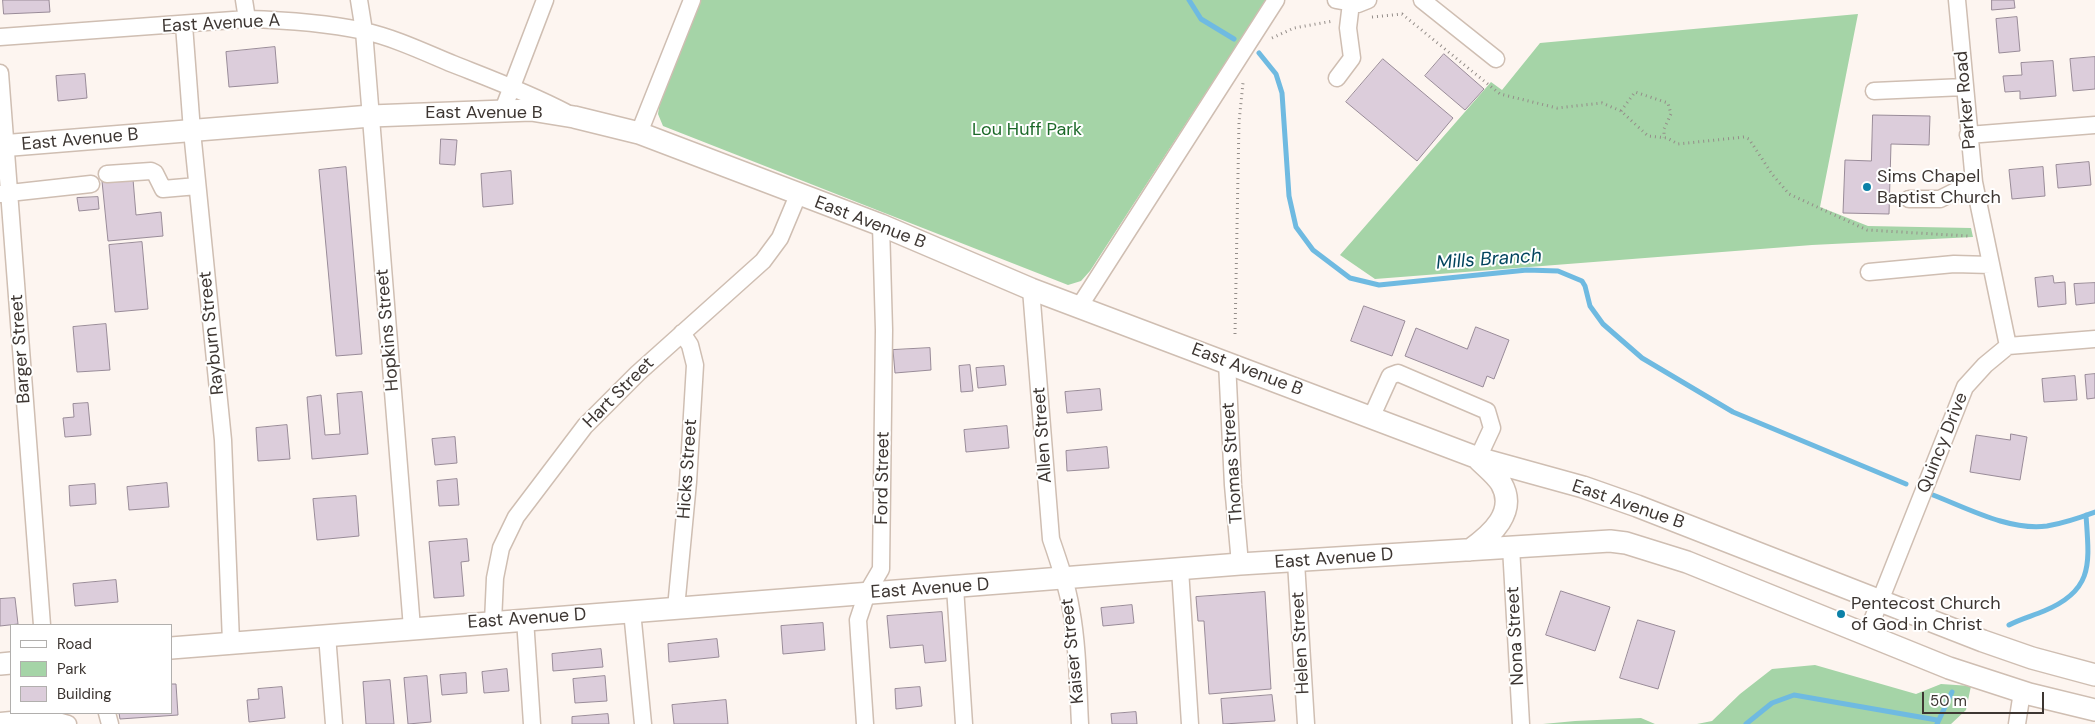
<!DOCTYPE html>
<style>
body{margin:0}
#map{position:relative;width:2095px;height:724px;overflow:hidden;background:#fdf5f0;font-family:"DM Sans",sans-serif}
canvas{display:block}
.legend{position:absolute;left:10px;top:624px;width:162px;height:90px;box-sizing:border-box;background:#fff;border:1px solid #b1afad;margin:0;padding:6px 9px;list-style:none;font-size:15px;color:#3d3632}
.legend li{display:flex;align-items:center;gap:10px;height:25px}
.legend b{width:25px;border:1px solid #b1afad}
.scale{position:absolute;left:1922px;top:692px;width:122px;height:22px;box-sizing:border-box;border:2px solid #3d3632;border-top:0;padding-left:6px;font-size:15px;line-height:18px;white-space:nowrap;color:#3d3632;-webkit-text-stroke:4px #fff;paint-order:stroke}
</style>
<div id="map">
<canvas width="2095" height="724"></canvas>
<ul class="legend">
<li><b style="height:6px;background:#fff"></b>Road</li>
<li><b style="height:14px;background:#a5d4a7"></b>Park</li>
<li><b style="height:14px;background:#dccddb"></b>Building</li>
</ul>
<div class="scale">50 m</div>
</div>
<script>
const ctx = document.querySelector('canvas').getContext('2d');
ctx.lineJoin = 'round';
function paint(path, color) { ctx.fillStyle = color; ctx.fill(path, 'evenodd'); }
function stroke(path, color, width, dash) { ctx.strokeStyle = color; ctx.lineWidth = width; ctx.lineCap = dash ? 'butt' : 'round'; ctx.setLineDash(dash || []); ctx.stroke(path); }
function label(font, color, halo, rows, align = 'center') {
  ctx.font = font + ' "DM Sans",sans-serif'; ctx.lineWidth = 4; ctx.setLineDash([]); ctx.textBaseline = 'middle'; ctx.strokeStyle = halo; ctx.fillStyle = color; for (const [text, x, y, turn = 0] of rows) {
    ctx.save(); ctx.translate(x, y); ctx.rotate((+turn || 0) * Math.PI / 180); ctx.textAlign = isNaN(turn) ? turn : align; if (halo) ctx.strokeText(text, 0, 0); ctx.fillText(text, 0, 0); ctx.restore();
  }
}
paint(new Path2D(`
 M700 0H1266L1090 271 1081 281 1068 285 663 126 658 114 659 107Z
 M1858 14 1820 207 1868 226 1971 228 1973 237 1812 245 1375 279 1340 255 1491 82 1502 90 1540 43Z
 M1815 665 1916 694 1941 684 1971 686 1966 710 1951 724H1697L1712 721 1740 694 1772 669Z
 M1641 718 1655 724H1543L1575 721Z`), '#a5d4a7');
stroke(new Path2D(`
 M1189 0 1201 19 1234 39
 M1259 53 1276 74 1282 93 1289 196 1296 227 1313 250 1350 278 1379 285 1527 270 1558 271 1582 281 1585 286 1590 306 1603 324 1642 358 1733 412 1906 484
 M1933 495C1967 508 2009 531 2047 526 2064 523 2079 518 2095 512
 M2009 625C2020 619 2032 616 2044 611 2095 590 2089 562 2086 515
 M1746 724 1772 703 1794 695 1937 720
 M1937 724 1952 692`), '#6fbae1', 5);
const building = new Path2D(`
 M3 0H49L50 12 4 14Z
 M1992 0H2014L2015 8 1992 10Z
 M2017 17 2020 51 1999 53 1996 19Z
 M275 47 278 83 229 87 226 52Z
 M1444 54 1484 89 1465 110 1425 76Z
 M2095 57V89L2073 91 2070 59Z
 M1383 59 1453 118 1417 161 1346 102Z
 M2053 61 2056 96 2020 99V91L2005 92 2003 76 2022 75 2021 63Z
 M85 74 87 98 58 101 56 76Z
 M1873 115 1930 116 1929 145 1891 144 1889 214 1843 213 1845 160 1871 161Z
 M441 139 457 140 455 165 440 164Z
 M2089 162 2091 185 2058 188 2056 165Z
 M346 167 362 354 336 356 319 170Z
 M2043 167 2045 196 2012 199 2009 170Z
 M511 171 513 204 483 207 481 174Z
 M133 179 136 215 161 212 163 236 108 241 102 181Z
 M98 197 99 209 79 211 77 198Z
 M142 242 148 309 115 312 109 245Z
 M2053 276 2054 283 2065 282 2066 304 2038 307 2035 278Z
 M2095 283V303L2076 305 2074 284Z
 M1364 306 1405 321 1392 356 1351 341Z
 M106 324 110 370 77 372 73 327Z
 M1476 327 1509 340 1494 379 1487 376 1483 387 1405 356 1416 328 1467 349Z
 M930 348 931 370 895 373 893 350Z
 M970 365 973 391 961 392 959 366Z
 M1004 366 1006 385 978 388 976 368Z
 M2095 374V398L2087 399 2085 375Z
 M2075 376 2077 400 2044 402 2042 379Z
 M1100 389 1102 410 1067 413 1065 392Z
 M362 392 368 454 312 459 307 397 321 395 325 435 340 434 337 394Z
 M88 403 91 435 65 437 63 418 74 417 73 404Z
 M287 425 290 459 258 461 256 428Z
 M1007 426 1009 448 966 452 964 430Z
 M2011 434 2027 437 2020 480 1970 472 1976 435 2010 440Z
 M455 437 457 463 435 465 432 439Z
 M1107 447 1109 468 1067 471 1066 451Z
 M457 479 459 505 439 506 437 481Z
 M167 483 169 507 129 510 127 487Z
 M95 484 96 504 70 506 69 486Z
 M356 496 359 536 317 540 313 499Z
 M467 539 469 561 461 562 464 596 434 598 429 542Z
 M116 580 118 602 75 606 73 584Z
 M1561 591 1610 607 1595 651 1546 635Z
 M1265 592 1271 689 1209 694 1204 621H1198L1196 597Z
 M15 598 18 624 0 626V599Z
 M1132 605 1134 623 1103 626 1101 608Z
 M942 612 946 661 925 663 923 645 890 648 887 616Z
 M1638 620 1675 631 1658 689 1620 678Z
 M823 623 825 650 783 654 781 626Z
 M717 639 719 657 669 662 668 644Z
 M601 649 603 667 553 671 552 654Z
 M507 669 509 691 484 693 482 672Z
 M466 673 467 693 442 695 440 675Z
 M427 676 431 722 408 724 404 678Z
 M605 676 607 701 575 703 573 679Z
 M390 680 394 724H366L363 682Z
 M171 684H176L178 715 120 719 119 713H171Z
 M282 687 285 718 249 722 247 700 259 699 258 689Z
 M920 687 922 706 896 709 895 689Z
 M1272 695 1275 721 1223 724 1221 699Z
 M726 700 728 724H674L672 705Z
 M1136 712 1137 724H1112L1111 714Z
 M608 714 609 724H572V717Z`);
paint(building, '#dccddb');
stroke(building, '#998b98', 1);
const minor = new Path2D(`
 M244 0 247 19
 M359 0 364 31 412 628
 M1336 0 1358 4 1368 0
 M1422 0 1496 59
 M1957 0 1974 182 2008 346
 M184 25 192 131 223 440 231 642
 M0 37 247 19C286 20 326 23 364 31 395 38 424 52 453 64 491 79 529 93 565 112
 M0 73 42 625
 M1337 78 1352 58 1348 28 1351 3
 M1874 91 1964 87
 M503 110 545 0
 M639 133 692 0
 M1968 135 2095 125
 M107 174 151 171 155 173 163 189 197 186
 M0 194 91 184
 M1909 199H1940L1974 182
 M1869 272 1954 264 1991 265
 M1031 289 1051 539C1059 562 1067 585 1071 609 1078 647 1078 686 1080 724
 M1079 307 1276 0
 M1227 362 1233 485 1240 564
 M1371 418 1390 376 1398 373 1487 411 1492 428 1478 458
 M1511 547 1521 724
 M1296 562 1306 724
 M1180 569 1190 724
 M955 587 964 724
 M676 608 688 482 695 365 690 345 682 333
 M632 611 643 724
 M525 619 532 724
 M493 622 495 578 501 548 516 517 585 426 638 373 763 261 780 238 798 195
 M327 635 334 724
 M1866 636 1965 387 1985 365 2008 346 2095 339
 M42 713 43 717 68 724
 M107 713 110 724
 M0 721 43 717
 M865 724 858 620 867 593 881 569 884 330 881 225
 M2017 724 2022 692`);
const major = new Path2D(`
 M0 146 371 116 531 110 574 117 639 133 881 225 1031 289 1478 458 1583 487 1637 506 1983 641 2032 658 2095 675
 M1470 550C1491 535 1518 512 1501 483 1496 475 1486 467 1479 460
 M171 648 1240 564 1610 541 1626 543 1687 562 1949 668 2029 694 2095 710
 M0 664 11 663`);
stroke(minor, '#cfbeb2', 19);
stroke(major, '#cfbeb2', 24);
stroke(new Path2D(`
 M1372 17 1402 14 1500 94 1557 108 1602 103 1621 111 1648 136 1667 138 1678 144 1744 137 1749 139 1772 174 1789 194 1867 230 1968 236
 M1272 38 1294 28 1333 21
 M1621 111 1635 92 1668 103 1671 114 1664 129V138
 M1235 334 1239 122 1243 83`), '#948d89', 3, [1, 4]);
stroke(minor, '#fff', 16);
stroke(major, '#fff', 21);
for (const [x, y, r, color] of [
 [1867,187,5,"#0c81a8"],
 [1841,614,5,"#0c81a8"]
]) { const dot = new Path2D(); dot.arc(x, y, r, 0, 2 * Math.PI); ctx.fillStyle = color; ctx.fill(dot); stroke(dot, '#fff', 2); }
label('18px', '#3d3632', '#fff', [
 ["East Avenue A",221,24,-3],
 ["Parker Road",1966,100,-95],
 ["East Avenue B",484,113],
 ["East Avenue B",80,140,-5],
 ["East Avenue B",870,223,21],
 ["Hopkins Street",388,330,-95],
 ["Rayburn Street",212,333,-96],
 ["Barger Street",21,349,-94],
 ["East Avenue B",1247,370,21],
 ["Hart Street",619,393,-45],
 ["Allen Street",1043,435,-94],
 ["Quincy Drive",1943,443,-68],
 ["Thomas Street",1233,463,-94],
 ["Hicks Street",688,469,-86],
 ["Ford Street",883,478,-89],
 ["East Avenue B",1628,505,19],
 ["East Avenue D",1334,559,-4],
 ["East Avenue D",930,589,-4],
 ["East Avenue D",527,619,-4],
 ["Nona Street",1516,636,-93],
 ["Helen Street",1301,643,-93],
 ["Kaiser Street",1073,651,-96]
]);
label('18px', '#1c6929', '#fff', [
 ["Lou Huff Park",1027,130]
]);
label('18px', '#3d3632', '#fff', [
 ["Sims Chapel",1877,177],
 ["Baptist Church",1877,198],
 ["Pentecost Church",1851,604],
 ["of God in Christ",1851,625]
], 'left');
label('italic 19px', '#02445e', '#fff', [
 ["Mills Branch",1489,260,-4]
]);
</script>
